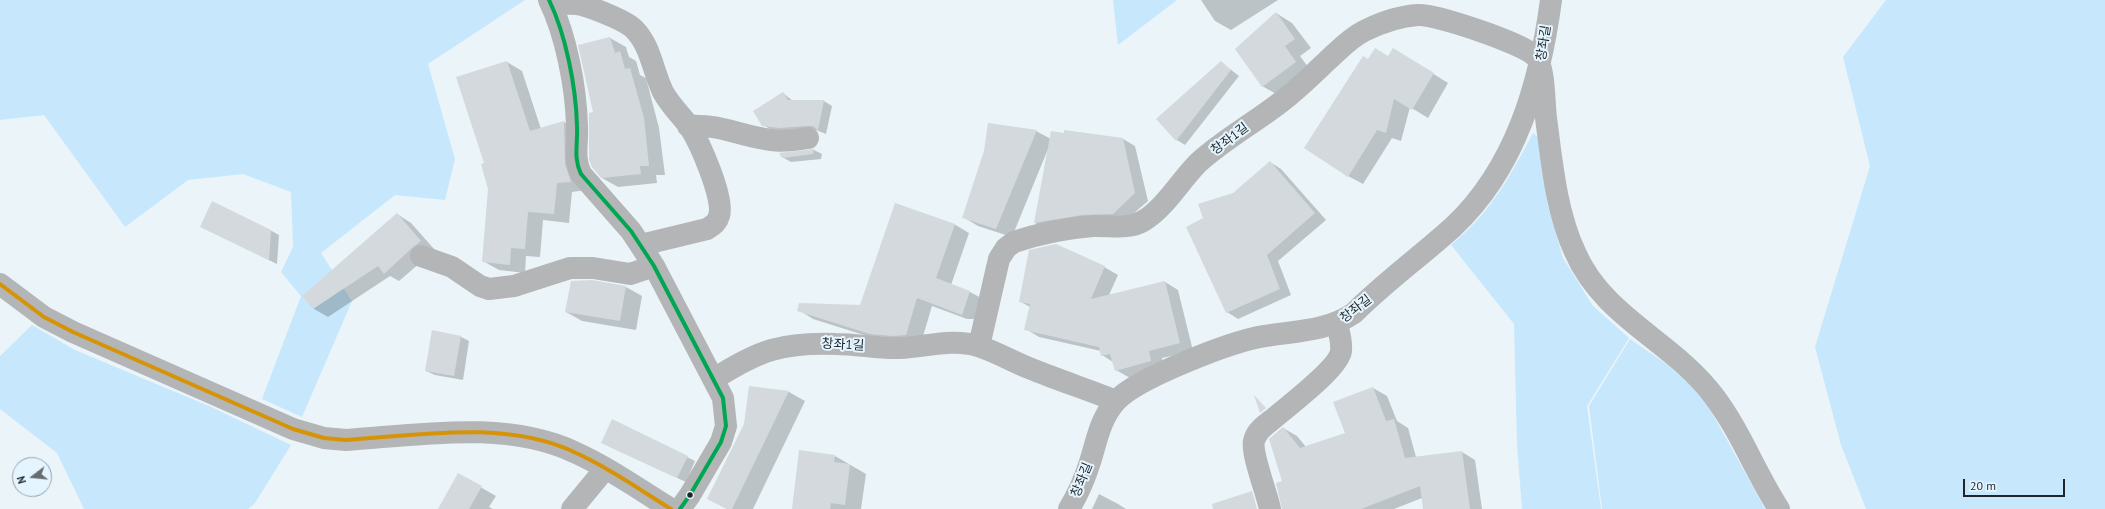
<!DOCTYPE html>
<meta charset="utf-8">
<style>
body{margin:0}
#map{position:relative;width:2105px;height:509px;overflow:hidden;background:#ebf4f9;font-family:"PT Sans",sans-serif}
canvas{display:block}
.north{position:absolute;left:12px;top:457px;width:40px;height:40px;box-sizing:border-box;background:#e5f5ff;border:1px solid #96a2a9;border-radius:50%;rotate:254deg;font-size:11px;font-weight:700;line-height:16px;text-align:center;color:#1f2528}
.north::after{content:'';display:block;margin:auto;width:14px;height:18px;background:#666d71;clip-path:polygon(50% 0,100% 100%,50% 72%,0 100%)}
.scale{position:absolute;left:1963px;top:479px;width:102px;height:18px;box-sizing:border-box;border:2px solid #1f2528;border-top:0;padding-left:5px;font-size:12px;line-height:14px;white-space:nowrap;color:#1f2528;-webkit-text-stroke:3px #e5f5ff;paint-order:stroke}
</style>
<div id="map">
<canvas width="2105" height="509"></canvas>
<div class="north">N</div>
<div class="scale">20 m</div>
</div>
<script>
const ctx = document.querySelector('canvas').getContext('2d');
ctx.lineJoin = 'round';
function paint(path, color) { ctx.fillStyle = color; ctx.fill(path, 'evenodd'); }
function stroke(path, color, width, dash) { ctx.strokeStyle = color; ctx.lineWidth = width; ctx.lineCap = dash ? 'butt' : 'round'; ctx.setLineDash(dash || []); ctx.stroke(path); }
function label(font, color, halo, rows, align = 'center') {
  ctx.font = font + ' "PT Sans","Noto Sans KR",sans-serif'; ctx.lineWidth = 4; ctx.setLineDash([]); ctx.textBaseline = 'middle'; ctx.strokeStyle = halo; ctx.fillStyle = color; for (const [text, x, y, turn = 0] of rows) {
    ctx.save(); ctx.translate(x, y); ctx.rotate((+turn || 0) * Math.PI / 180); ctx.textAlign = isNaN(turn) ? turn : align; if (halo) ctx.strokeText(text, 0, 0); ctx.fillText(text, 0, 0); ctx.restore();
  }
}
paint(new Path2D(`
 M0 0H525L428 64 455 159 445 200 395 195 321 253 352 301 302 417 262 399 301 296 281 272 293 247 291 192 243 174 188 180 125 227 44 115 0 120Z
 M1113 0H1177L1118 45Z
 M1886 0H2105V509H1866L1841 445 1815 347 1870 166 1843 57Z
 M1533 133 1538 137 1548 206 1563 258 1593 306 1629 338 1587 406 1601 509H1522L1517 445 1514 324 1451 245C1491 212 1509 178 1533 133Z
 M32 325 75 350 209 406 291 445 255 503 248 509H84L57 453 0 409V356Z
 M1630 339 1665 363 1685 380 1705 400 1765 509H1602L1589 406Z`), '#c7e8fc');
paint(new Path2D(`
 M1201 0H1278L1231 30 1215 21Z
 M1276 13 1292 23 1311 48 1300 56 1311 71 1278 95 1262 86Z
 M610 38 626 47 629 57 636 61 640 75 646 78 659 128 665 175H656L657 183 618 187 602 178 594 113Z
 M1388 57 1408 58 1448 83 1428 118 1410 107 1401 141 1392 138 1363 184 1348 176 1368 61Z
 M507 62 522 71 541 129 564 122 579 131 586 190 572 192 569 223 543 220 540 257 526 256 525 273 499 270 483 261 489 189 486 163Z
 M1221 62 1239 76 1185 145 1177 140 1157 119Z
 M783 93 793 101H824L832 106 826 134 816 130 790 133 772 130 763 125Z
 M1036 131 1051 139H1123L1135 146 1148 201 1126 220 1048 230 1035 223 1048 149 1012 237 978 226 963 217Z
 M814 150 822 154 821 159 791 162 782 157Z
 M1270 162 1281 169 1326 220 1278 261 1291 295 1238 319 1227 312 1204 219Z
 M397 214 411 223 435 250 399 281 390 276 328 317 314 309 304 296Z
 M954 224 969 233 951 285 970 292 985 300 978 319H967L932 306 921 343 886 342 813 319 799 310 861 306Z
 M201 227 270 230 279 235 277 264Z
 M1104 267 1118 275 1109 295 1165 282 1178 290 1193 351 1162 358 1164 368 1130 378 1116 370 1113 362 1102 355 1101 351 1039 337 1026 329 1030 307 1021 302Z
 M592 282 626 287 642 296 636 330 582 321 566 312Z
 M433 332 461 337 469 341 463 380 435 375 426 371Z
 M750 387 789 392 805 401 753 509H727L708 499 745 425Z
 M1373 388 1387 396 1397 421 1408 428 1416 457 1462 452 1475 460 1482 509H1424L1422 498 1394 509H1300L1283 428 1297 436 1306 447 1346 434Z
 M610 447 687 457 695 461 686 482Z
 M835 456 866 474 861 509H793Z
 M459 475 496 496 489 507 493 509H443Z
 M1099 494 1118 504 1126 509H1092Z`), '#0003');
paint(new Path2D(`
 M1276 12 1295 39 1285 46 1296 62 1262 87 1235 49Z
 M610 37 615 53 620 51 625 69 630 68 644 118 649 166H640L641 174 601 178 592 167 589 160V113L593 112 578 45Z
 M1375 48 1388 56 1393 48 1434 73 1412 110 1394 99 1386 133 1377 130 1348 177 1304 148 1363 56 1368 59Z
 M507 61 530 131 564 121 565 164 571 182 557 183 554 214 528 212 525 249 511 248 510 265 482 262 488 189 481 164 484 163 456 77Z
 M1221 61 1231 70 1176 141 1156 119Z
 M783 92 788 100H824L818 130 813 126H806L780 128 762 126 753 111Z
 M988 123 1037 130 996 229 962 218 984 151Z
 M1064 130 1123 138 1135 193 1113 214 1082 215 1034 223 1051 131 1064 133Z
 M814 149 813 154 782 158 779 153Z
 M1270 161 1315 213 1267 255 1280 289 1226 313 1186 227 1203 218 1198 204 1233 193Z
 M212 201 271 230 269 260 200 227Z
 M895 203 955 224 936 278 970 291 962 315 917 298 906 335 892 336 870 334 797 311 799 303 860 305Z
 M397 213 421 241 413 247 384 274 378 266 313 309 302 296Z
 M1056 244 1105 266 1091 299 1165 281 1180 343 1149 351 1151 361 1115 371 1110 354 1101 356 1099 347 1024 330 1030 304 1019 302 1029 250Z
 M592 280 626 286 620 321 565 312 571 281Z
 M432 330 461 336 454 376 425 371Z
 M749 386 789 391 732 509H728L707 499 744 424Z
 M1373 387 1386 421 1394 419 1405 458 1462 451 1470 509H1423L1420 486 1361 509H1282L1276 483 1282 481 1269 439 1283 427 1300 448 1345 433 1333 402Z
 M1254 395 1266 408 1260 413Z
 M612 419 688 456 677 478 601 443Z
 M799 450 835 455 834 462 850 464 845 505 831 503 830 509H792Z
 M458 473 482 486 469 509H438Z
 M1252 491 1257 509H1213L1212 504Z`), '#d3d9dd');
stroke(new Path2D(`
 M549 0C566 35 576 87 577 126 578 144 573 158 581 174L631 231 654 266 723 398 726 426 721 442 690 495 680 509
 M552 5C560 4 568 3 576 4 589 6 625 20 634 29 651 46 653 72 663 92 670 105 680 114 689 126 699 141 725 199 719 216 717 223 713 225 707 229L641 245
 M688 126C722 124 739 136 771 140 783 142 796 140 808 138
 M421 256 452 267 480 286 489 289 514 286 570 268H593L630 274 654 266
 M0 284 44 317 73 332 293 429 324 438 346 440C419 435 506 420 574 452 608 467 640 490 671 509
 M979 346 999 259 1006 248 1014 242C1038 234 1067 228 1093 226 1109 225 1128 230 1143 221 1165 208 1180 181 1198 163 1223 140 1254 123 1281 102 1298 89 1313 74 1328 60 1339 50 1350 38 1364 31 1380 23 1401 16 1418 15 1436 14 1525 44 1536 57 1545 68 1544 103 1546 118 1552 163 1556 211 1575 252 1603 317 1672 341 1713 395 1740 430 1755 472 1779 509
 M714 379C759 350 783 342 836 344 858 344 879 349 900 348 926 347 952 338 978 346 997 352 1015 363 1034 370 1061 381 1089 390 1116 401
 M572 509 605 469
 M1069 509C1078 494 1085 478 1090 462 1097 440 1100 419 1116 401 1137 378 1232 341 1265 336 1296 331 1328 331 1354 313 1385 282 1421 256 1453 227 1516 168 1540 83 1551 0
 M1270 509C1267 494 1251 453 1254 441 1256 431 1265 425 1273 419 1288 406 1339 368 1341 351 1342 341 1339 332 1337 324`), '#b4b5b7', 22);
stroke(new Path2D(`
 M549 0C566 35 576 87 577 126 578 144 573 158 581 174L631 231 654 266 723 398 726 426 721 442 690 495 680 509`), '#00a651', 4);
stroke(new Path2D(`
 M0 284 44 317 73 332 293 429 324 438 346 440C419 435 506 420 574 452 608 467 640 490 671 509`), '#d79306', 4);
for (const [x, y, r, color] of [
 [690,495,3.5,"#1f2528"]
]) { const dot = new Path2D(); dot.arc(x, y, r, 0, 2 * Math.PI); ctx.fillStyle = color; ctx.fill(dot); stroke(dot, '#e5f5ff', 1.5); }
label('13px', '#1f2528', '#e5f5ff', [
 ["창좌길",1544,43,-81],
 ["창좌1길",1230,139,-37],
 ["창좌길",1356,309,-38],
 ["창좌1길",843,345,3],
 ["창좌길",1082,480,-68]
]);
</script>
